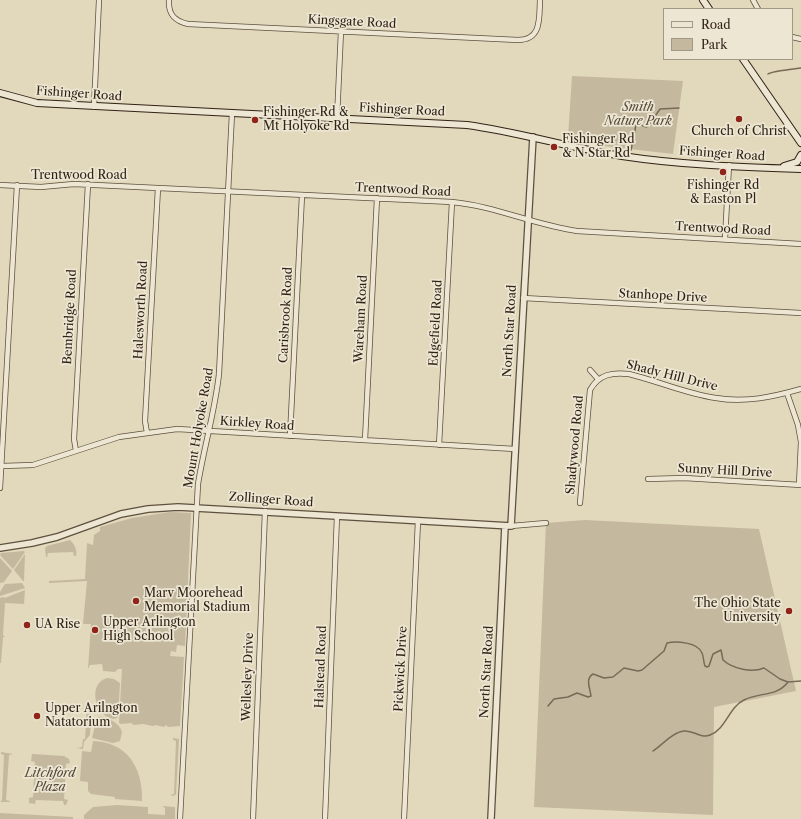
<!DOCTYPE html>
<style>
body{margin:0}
#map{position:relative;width:801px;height:819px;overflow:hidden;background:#e2d8bb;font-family:"Libre Caslon Text",serif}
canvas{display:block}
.legend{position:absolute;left:663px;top:8px;width:130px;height:52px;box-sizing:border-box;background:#ece6d3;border:1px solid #a19887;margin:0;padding:5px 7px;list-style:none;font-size:12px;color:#312216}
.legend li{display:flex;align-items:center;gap:8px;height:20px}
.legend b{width:20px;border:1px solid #a19887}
</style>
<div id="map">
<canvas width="801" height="819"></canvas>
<ul class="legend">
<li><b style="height:5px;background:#ece6d3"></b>Road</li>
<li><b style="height:11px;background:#c4b99f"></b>Park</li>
</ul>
</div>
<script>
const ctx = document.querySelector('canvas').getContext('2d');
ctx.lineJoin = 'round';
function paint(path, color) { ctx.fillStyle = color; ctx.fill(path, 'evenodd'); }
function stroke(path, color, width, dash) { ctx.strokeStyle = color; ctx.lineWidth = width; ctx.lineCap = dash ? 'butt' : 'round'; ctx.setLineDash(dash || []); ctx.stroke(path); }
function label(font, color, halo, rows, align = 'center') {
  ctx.font = font + ' "Libre Caslon Text",serif'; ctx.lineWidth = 3.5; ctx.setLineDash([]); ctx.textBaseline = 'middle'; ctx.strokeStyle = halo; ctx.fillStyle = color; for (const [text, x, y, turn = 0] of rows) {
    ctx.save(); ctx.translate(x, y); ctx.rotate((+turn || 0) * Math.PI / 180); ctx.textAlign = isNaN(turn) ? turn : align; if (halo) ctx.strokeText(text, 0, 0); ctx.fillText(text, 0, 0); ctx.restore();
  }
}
paint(new Path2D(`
 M572 76 683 81 673 154 604 146 568 137Z
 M170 512 191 513 185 646 177 645 176 652 171 651 170 656 184 657 180 726 168 727 166 725 164 727 155 725 153 726 143 724 133 725 132 723 121 724 119 723 122 669H118L115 672 103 671 102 664 90 665 88 669 91 624H83L87 581 49 583V581L85 579 87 543 93 545 94 535 100 531V527L132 518Z
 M585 520 759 529 796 691 714 707 713 815 534 807 546 523Z
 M70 540C73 543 78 549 76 556H74L73 552 48 553 47 557H46L45 548 47 546Z
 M24 551 25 552 13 569 0 555 1 553Z
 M25 554 24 581H23L14 570Z
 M0 558 12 571 4 582 0 583Z
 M22 583 25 588 0 596V592L5 584Z
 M25 590 24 603 25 604 5 603 3 635 5 637H3L1 663H0V598L4 597 5 598Z
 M107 678 114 679 120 683 118 717 115 719C96 719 86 684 107 678Z
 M87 709 89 710 91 716 90 735 84 742 83 749 77 748 82 747 83 739H85Z
 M97 717C106 715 120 723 122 732L120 741 113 743 92 738Z
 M173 738 179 739 176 794 174 796 170 795 174 794 176 741 173 740Z
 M93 741C126 742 143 766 142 801L115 799V797L91 794 88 791V782L80 781 82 751 91 752Z
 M1 752 13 754 9 755 6 800 10 801V802H0L2 800 4 755 1 754Z
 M32 754 64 756 69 759 70 763 66 764 64 799 68 800 66 805H64L63 801 36 800 35 804 29 803V798L33 797 35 762 31 761Z
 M117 805 148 807V814L165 815V808L162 806 175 807V819H84V815L93 807Z
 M0 813 73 817V819H0Z`), '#c4b99f');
stroke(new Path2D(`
 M768 74C772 71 794 69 801 68
 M631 150 636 125 639 124 646 127 648 126 660 109 679 108
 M548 706 554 699 568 697 577 693 588 697 591 696C590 688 585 679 593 674L604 678 613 677 624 668 638 671 642 670 664 651 667 643C676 641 698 642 702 653 704 657 703 661 705 666L707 667 709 666 713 654 721 650 723 660C733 669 752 673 764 668L780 679 788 682 801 681
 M653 751C662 745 673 732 684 731 694 730 700 739 710 735 726 729 729 707 744 700 759 692 777 697 788 682`), '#776a57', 1.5);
const minor = new Path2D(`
 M169 0C168 14 174 21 188 24L518 40C542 40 539 18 540 0
 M753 0 758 9
 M792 37 801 39
 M94 107 99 0
 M337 118 341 31
 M0 185 41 187 74 184 452 202C495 206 534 225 577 231L801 244
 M725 239 729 165
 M523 298 801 313
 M590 370 598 379
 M787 393 798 425 801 442 799 485
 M147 433 145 421 158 188
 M290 436 302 195
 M365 440 377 198
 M439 445 452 202
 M76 451 74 439 88 184
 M2 466 33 465 119 437 177 429 515 449
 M648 479 684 478 801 485
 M0 488 17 185
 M580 503 590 390C599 374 613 372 629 374 658 381 686 394 716 398 745 403 773 397 801 389
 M511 526 546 523
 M180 819 198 484C204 447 215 411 219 374L232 113
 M253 819 265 511
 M325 819 337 516
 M404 819 418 521`);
const tertiary = new Path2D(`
 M0 548 32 543 57 537 121 514 148 509 178 507 511 526 533 137
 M491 819 505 526`);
const secondary = new Path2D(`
 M703 0 709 9
 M743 59 801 143
 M0 93 37 103 467 125C519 132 570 148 622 156 681 165 741 167 801 169
 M784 166 797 162 801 155`);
stroke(minor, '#5d503f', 6);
stroke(tertiary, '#5d503f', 8);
stroke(secondary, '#312216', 8);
stroke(minor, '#ece6d3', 4.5);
stroke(tertiary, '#ece6d3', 5.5);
stroke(secondary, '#ece6d3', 6);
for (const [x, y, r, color] of [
 [739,119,4,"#8f2418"],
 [255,120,4,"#8f2418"],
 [554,147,4,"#8f2418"],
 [723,172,4,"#8f2418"],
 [136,601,4,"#8f2418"],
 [789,611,4,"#8f2418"],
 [27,625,4,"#8f2418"],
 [95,630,4,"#8f2418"],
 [37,716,4,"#8f2418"]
]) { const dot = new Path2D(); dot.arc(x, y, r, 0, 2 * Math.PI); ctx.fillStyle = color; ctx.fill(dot); stroke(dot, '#ece6d3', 1.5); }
label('12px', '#312216', '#ece6d3', [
 ["Kingsgate Road",352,22,3],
 ["Fishinger Road",79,94,4],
 ["Fishinger Road",402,110,3],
 ["Fishinger Road",722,154,4],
 ["Trentwood Road",79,176],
 ["Trentwood Road",403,190,3],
 ["Trentwood Road",723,229,3],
 ["Stanhope Drive",663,296,3],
 ["Halesworth Road",141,310,-87],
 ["Carisbrook Road",286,315,-87],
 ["Bembridge Road",70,317,-87],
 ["Wareham Road",361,319,-87],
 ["Edgefield Road",436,323,-87],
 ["North Star Road",510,331,-87],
 ["Shady Hill Drive",672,376,14],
 ["Kirkley Road",257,424,4],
 ["Mount Holyoke Road",199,428,-80],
 ["Shadywood Road",575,445,-85],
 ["Sunny Hill Drive",725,471,3],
 ["Zollinger Road",271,500,4],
 ["Halstead Road",321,667,-88],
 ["Pickwick Drive",401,669,-87],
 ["North Star Road",487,672,-87],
 ["Wellesley Drive",248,677,-88]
]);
label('italic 12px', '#564838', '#ece6d3', [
 ["Smith",638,108],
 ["Nature Park",638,122],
 ["Litchford",50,774],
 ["Plaza",50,788]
]);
label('12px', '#312216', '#ece6d3', [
 ["Fishinger Rd &",263,113],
 ["Mt Holyoke Rd",263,127],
 ["Church of Christ",739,132,"center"],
 ["Fishinger Rd",562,140],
 ["& N Star Rd",562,154],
 ["Fishinger Rd",723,186,"center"],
 ["& Easton Pl",723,200,"center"],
 ["Marv Moorehead",144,594],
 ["Memorial Stadium",144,608],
 ["The Ohio State",781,604,"right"],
 ["University",781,618,"right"],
 ["Upper Arlington",103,623],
 ["High School",103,637],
 ["UA Rise",35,625],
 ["Upper Arilngton",45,709],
 ["Natatorium",45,723]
], 'left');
</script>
